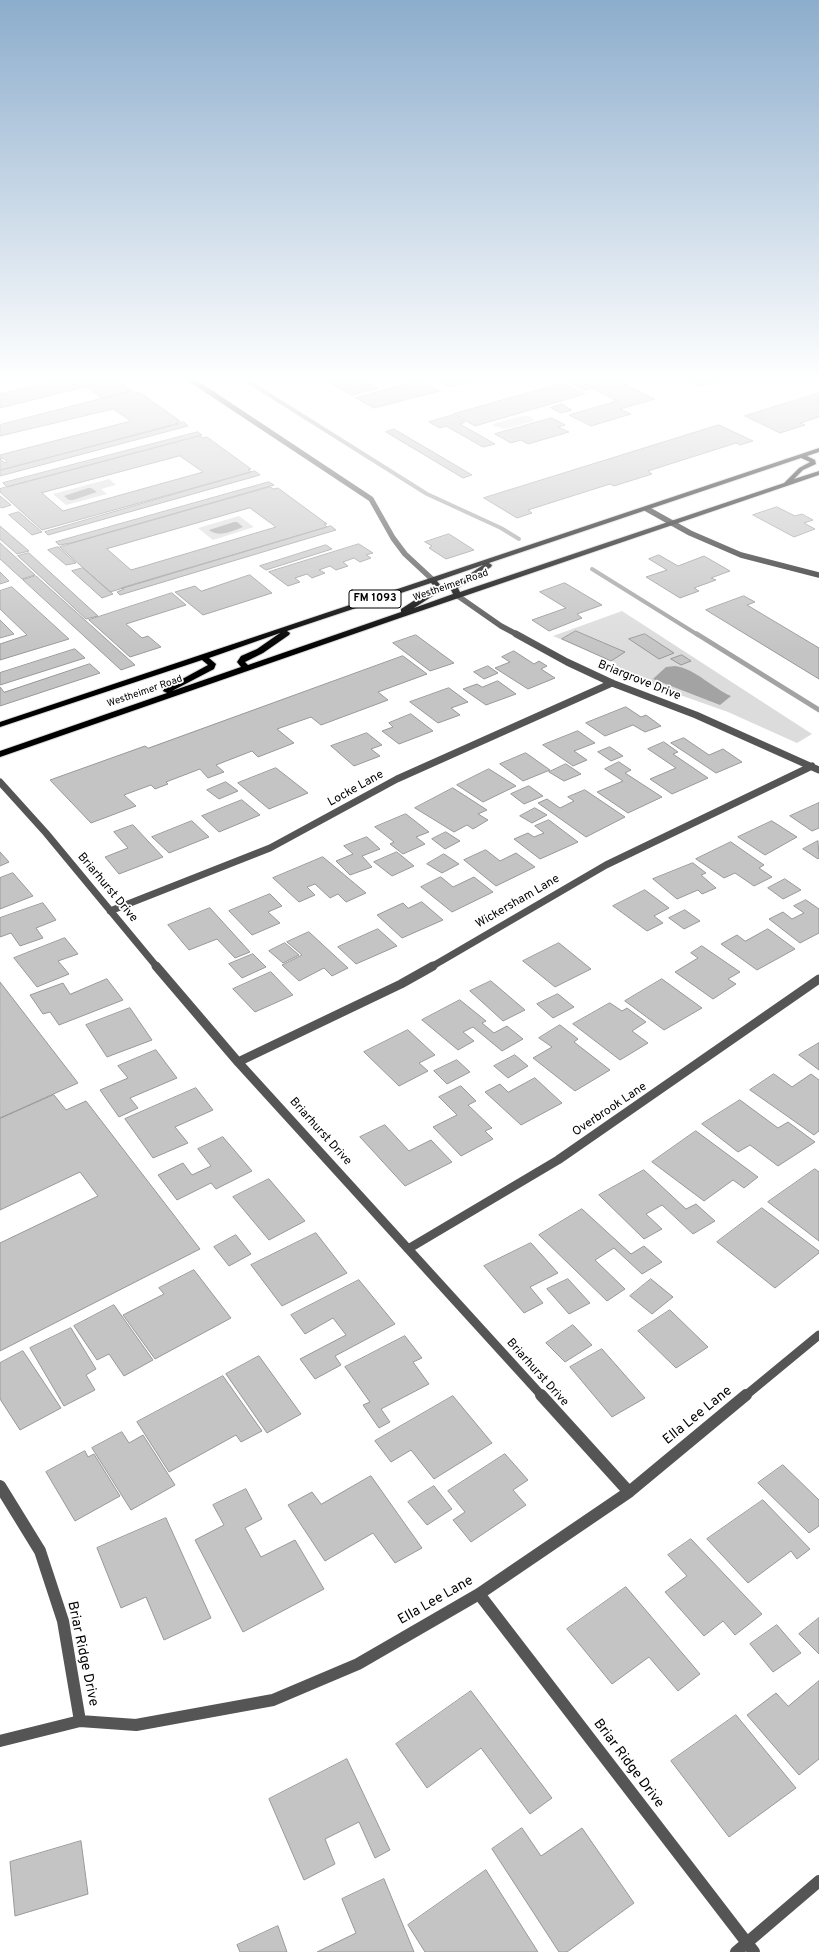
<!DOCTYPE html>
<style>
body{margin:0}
canvas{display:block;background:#fff}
</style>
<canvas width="819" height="1952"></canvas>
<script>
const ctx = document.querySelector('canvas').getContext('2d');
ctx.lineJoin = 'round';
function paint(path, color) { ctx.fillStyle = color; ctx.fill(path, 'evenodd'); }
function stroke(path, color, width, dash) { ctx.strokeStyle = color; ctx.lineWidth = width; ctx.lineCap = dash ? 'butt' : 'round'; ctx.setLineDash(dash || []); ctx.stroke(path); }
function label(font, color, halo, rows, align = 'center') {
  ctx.font = font + ' Overpass,sans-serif'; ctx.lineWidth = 3.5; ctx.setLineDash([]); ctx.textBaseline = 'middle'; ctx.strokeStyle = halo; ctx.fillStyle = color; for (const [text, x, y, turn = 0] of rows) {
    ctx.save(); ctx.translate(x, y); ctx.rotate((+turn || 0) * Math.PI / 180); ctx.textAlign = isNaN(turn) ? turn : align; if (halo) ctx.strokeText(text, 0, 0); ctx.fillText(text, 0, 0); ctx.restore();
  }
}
paint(new Path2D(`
 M522 416H530L535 421 505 429 493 426V424Z
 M109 479 116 485 101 489 107 494 66 505 53 494Z
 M239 516 254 527 213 540 198 528Z
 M622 611 812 734 797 743 728 712 618 673 616 663 553 636Z`), '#dcdcdc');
paint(new Path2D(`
 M88 488H91L97 492 73 500H69L64 496Z
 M234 522H237L243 527C232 531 219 538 209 530Z
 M675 666C696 669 712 688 731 696L720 705 653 679 666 667Z`), '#a3a3a3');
stroke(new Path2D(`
 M244 379 427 494 501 528 519 539
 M592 569 698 635`), '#a3a3a3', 4);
stroke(new Path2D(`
 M697 634 819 710`), '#a3a3a3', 5);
const building = new Path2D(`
 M64 379H116L0 408V394Z
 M116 379 132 391 103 399 87 387Z
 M323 379H362L378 388 352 395Z
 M435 379H482L450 387Z
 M576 379H614L655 399 620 409 631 414 591 426 569 415 617 401 592 388 584 390 567 381Z
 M686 379H725L701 386Z
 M420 380 439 391 374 408 356 398Z
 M563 383 585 394 475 426 454 414Z
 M132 391 135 393 139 392 180 421 176 422 179 424 0 470V459L5 463 7 462 3 458 0 459V455L131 421 113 409 0 436V425Z
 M819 393V417L800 423 805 425 780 433 745 416Z
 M562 404 572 410 561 413 551 408Z
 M453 415 465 422 460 424 495 444 483 447 446 426 440 428 429 422Z
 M552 418 565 425 558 427 569 432 528 444 521 440 511 443 495 434Z
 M184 422 188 426 0 476V471Z
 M719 425 753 441 740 445 736 443 648 471 652 474 614 486 610 484 528 510 532 513 517 518 484 498Z
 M394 429 472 475 463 478 386 432Z
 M198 432 202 435 7 487 3 483Z
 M200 436 203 438 207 437 251 469 248 470 251 472 42 530 0 492V489ZM180 456 203 472 63 511 42 493Z
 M255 471 260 475 48 535 45 532Z
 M269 482 274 485 71 543 59 545 56 542Z
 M270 487 274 489 278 488 327 524H324L327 527 110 592 60 547ZM250 508 276 527 131 570 107 549Z
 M0 496 11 505 2 508 0 507Z
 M777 507 795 516 802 514 813 520 804 523 815 529 794 537 753 515Z
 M19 512 42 532 32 535 9 515Z
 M0 526 29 551 17 554 0 539Z
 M331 526 336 530 120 595 117 592 124 589 122 588Z
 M449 534 474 550 446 559 429 548 432 546 425 542Z
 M0 543 35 575 22 579 0 559Z
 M359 544 373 553 366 555 371 558 360 562 354 558 343 562 348 566 336 570 330 566 319 570 325 573 312 578 307 574 295 578 300 582 288 586 269 572Z
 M326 545 332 549 266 570 260 566Z
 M58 547 76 563 66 565 48 550Z
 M29 553 98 616 86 619 18 556Z
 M659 555 678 566 704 556 730 571 711 578 716 580 694 588 699 591 680 598 646 577 667 570 649 559Z
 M83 568 113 594 102 598 72 571Z
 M0 572 9 581 0 584Z
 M250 575 272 593 203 615 175 592 195 586 201 591Z
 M36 576 135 665 121 670 23 580Z
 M565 583 602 605 577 614 582 618 549 631 532 620 566 608 540 592Z
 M12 587 69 639 0 660V644L27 635 0 609V591Z
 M172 593 186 605 126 624 142 638 148 636 161 647 130 657 89 620Z
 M744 596 755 602 747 605 819 648V679L706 610Z
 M0 620 14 634 0 638Z
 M576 631 625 652 611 661 562 639Z
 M645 634 674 653 659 659 629 639Z
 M416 635 454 663 430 671 393 643Z
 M75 649 85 658 0 685V673Z
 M514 651 534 664 539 661 547 666 541 669 555 678 528 689 495 668 510 662 502 657Z
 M682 655 691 661 681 665 671 659Z
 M403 656 427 674 378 692 388 700 321 725 311 717 277 729 294 743 258 757 252 751 216 765 224 772 208 778 200 769 166 782 168 784 155 789 151 785 124 795 136 806 91 823 50 780 145 746 148 748Z
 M90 664 100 673 0 706V687L4 692Z
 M488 666 498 673 484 679 474 672Z
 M498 681 516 694 486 705 463 689 477 684 482 687Z
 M449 688 468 702 451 708 460 715 438 723 410 702Z
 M626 707 641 717 646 715 661 726 645 732 633 725 605 736 586 723Z
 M411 714 433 731 399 744 382 731 393 727 389 723Z
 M578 731 595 743 574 751 587 760 573 766 543 745Z
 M367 733 382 745 371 749 380 756 354 766 331 746Z
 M684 738 709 755 723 749 742 762 716 773 671 743Z
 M664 742 678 752 673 754 708 778 672 794 650 779 676 768 648 749Z
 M610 747 623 756 611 761 598 752Z
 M526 753 550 770 523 781 500 764Z
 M619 762 631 770 625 773 662 797 628 813 597 792 623 781 605 769Z
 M566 764 581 774 564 781 549 772Z
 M276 768 308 793 269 809 238 783Z
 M489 769 516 786 483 802 457 785Z
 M226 782 238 791 219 799 207 790Z
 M529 786 543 796 524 804 511 794Z
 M453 788 487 810 478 814 488 820 473 829 467 825 454 832 415 808Z
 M585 790 625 817 586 837 538 803 547 799 560 808 574 801 568 797Z
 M242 800 260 815 219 832 202 816Z
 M819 803V828L812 831 790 816Z
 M535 808 547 815 532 823 520 816Z
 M406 814 429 832 416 837 425 844 403 854 390 844 394 842 375 827Z
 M549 820 578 842 540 859 514 839 528 833 534 837 544 833 535 826Z
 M192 821 209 837 169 853 152 837Z
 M772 821 797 837 765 855 738 837Z
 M133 825 163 857 119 874 105 857 128 848 114 832Z
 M446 832 460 841 445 849 432 839Z
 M367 837 380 849 362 856 372 867 350 875 336 861 353 854 344 846Z
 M818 841 819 858 818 859 803 849Z
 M731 842 764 865 759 868 772 877 754 886 735 873 724 878 696 859Z
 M486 850 500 861 516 853 535 867 496 886 464 860Z
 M0 852 9 862 0 866Z
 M397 852 414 866 392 876 374 862Z
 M444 854 459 864 442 873 427 864Z
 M323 857 366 893 346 902 338 894 330 898 315 884 307 887 315 895 299 902 273 878Z
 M693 863 706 873 701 875 716 888 702 894 698 890 677 899 653 879Z
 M13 873 33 896 0 909V878Z
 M441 877 453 887 474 877 493 892 452 912 421 887Z
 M785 879 801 890 783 899 768 888Z
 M645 890 669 908 654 916 663 923 647 931 613 906Z
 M270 894 282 906 268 912 280 923 252 935 229 911Z
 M806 900 819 909V933L800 943 769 919 783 912 792 919 804 913 794 906Z
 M422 902 443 920 402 938 377 915 403 903 408 908Z
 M43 903 56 920 36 928 43 938 20 946 11 933 0 937V918Z
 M210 908 250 952 235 958 217 939 189 950 168 925Z
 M685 910 700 921 684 929 669 918Z
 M378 929 397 946 356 964 338 947Z
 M768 929 795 949 757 970 721 944 737 935 745 941Z
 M309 932 348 968 332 976 324 968 299 981 282 965 302 955 287 942Z
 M65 938 78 954 58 961 69 974 37 987 14 958Z
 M285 943 299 955 283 963 269 951Z
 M559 943 591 969 555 987 523 961Z
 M702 946 740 972 728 979 736 984 713 999 675 972 698 958 691 953Z
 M253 954 266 967 242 978 229 964Z
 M271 972 293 995 255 1012 233 989Z
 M107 979 123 1000 59 1025 50 1012 43 1014 30 995 63 983 70 994Z
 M662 979 702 1008 664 1030 625 1001Z
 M491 981 525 1010 503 1021 470 991Z
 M0 982 78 1083 0 1118Z
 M558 994 574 1007 553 1018 537 1004Z
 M460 1000 486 1021 482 1023 494 1033 507 1026 523 1039 502 1051 473 1027 463 1032 474 1041 458 1050 422 1020Z
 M610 1003 622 1011 627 1008 646 1022 632 1031 648 1043 620 1060 573 1024Z
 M130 1008 152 1040 107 1057 86 1025Z
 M560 1025 578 1039 574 1042 610 1070 575 1091 533 1058 552 1047 539 1038Z
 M408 1030 435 1055 419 1063 428 1071 399 1086 364 1052Z
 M819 1043V1070L799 1055Z
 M156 1050 177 1078 130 1098 138 1108 119 1117 100 1090 128 1078 118 1066Z
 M515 1055 528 1066 508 1078 494 1066Z
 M457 1060 470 1072 447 1084 434 1071Z
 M774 1074 792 1087 811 1074 819 1080V1131L814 1135 750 1090Z
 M535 1078 562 1103 521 1125 485 1092 500 1084 508 1092Z
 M461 1086 476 1101 468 1105 492 1128 485 1131 493 1139 461 1156 433 1127 457 1115 439 1097Z
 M196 1088 213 1110 175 1127 188 1143 153 1158 125 1119Z
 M54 1095 66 1110 86 1101 200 1249 0 1351V1243L98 1196 80 1172 0 1210V1119Z
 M740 1100 778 1128 788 1122 815 1142 778 1166 750 1145 738 1152 702 1124Z
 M385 1125 409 1151 431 1140 452 1162 405 1186 360 1137Z
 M696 1131 758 1177 744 1188 733 1180 704 1201 652 1162Z
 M223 1137 252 1171 216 1189 211 1183 177 1200 158 1175 183 1163 192 1175 211 1166 198 1149Z
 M815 1169 819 1172V1241L768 1202Z
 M644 1170 686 1209 696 1204 715 1221 693 1234 662 1205 646 1214 662 1229 644 1239 599 1195Z
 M269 1179 305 1221 269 1240 233 1197Z
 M762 1208 819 1251V1253L775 1288 717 1242Z
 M582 1209 631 1254 644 1246 662 1262 642 1274 614 1248 595 1260 625 1289 607 1301 539 1235Z
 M316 1233 347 1273 282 1306 251 1265Z
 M236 1235 251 1254 229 1266 214 1247Z
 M531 1243 558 1273 530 1287 543 1303 524 1313 484 1266Z
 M194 1270 231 1318 155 1359 123 1315 164 1294 159 1288Z
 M568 1279 590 1303 569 1314 547 1289Z
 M651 1279 673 1297 652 1314 630 1296Z
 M359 1280 395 1324 335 1356 341 1365 315 1379 300 1359 346 1335 333 1318 305 1334 291 1315Z
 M114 1305 153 1360 124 1376 109 1354 97 1360 74 1326Z
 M670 1310 708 1347 676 1368 638 1331Z
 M573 1325 592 1345 565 1362 546 1343Z
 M71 1328 96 1369 86 1375 95 1390 64 1406 30 1348Z
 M405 1336 422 1358 413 1362 429 1384 381 1409 390 1422 379 1428 363 1405 370 1402 345 1367Z
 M602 1349 645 1398 612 1417 570 1367Z
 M23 1351 61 1408 20 1430 0 1399V1363Z
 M259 1356 301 1414 267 1433 226 1374Z
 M223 1376 262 1431 241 1442 236 1435 169 1472 137 1422Z
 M453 1396 492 1443 434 1479 411 1450 391 1462 375 1441Z
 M122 1432 129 1443 143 1435 175 1485 131 1510 92 1448Z
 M85 1451 88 1457 94 1454 120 1496 75 1521 46 1472Z
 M505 1454 528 1480 513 1490 526 1505 471 1542 453 1520 465 1512 448 1491Z
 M783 1465 819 1500V1526L809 1533 758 1483Z
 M371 1476 422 1548 395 1563 373 1533 325 1561 288 1505 312 1492 321 1504Z
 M434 1486 452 1509 427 1525 408 1502Z
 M246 1489 262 1519 245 1528 261 1557 295 1540 324 1589 243 1632 195 1540 224 1525 213 1505Z
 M763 1500 810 1549 797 1559 791 1551 748 1583 707 1539Z
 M166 1518 211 1618 164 1640 146 1597 121 1608 97 1548Z
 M691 1539 762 1614 735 1635 723 1621 704 1636 665 1592 687 1576 668 1555Z
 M626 1587 700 1674 678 1691 649 1657 612 1684 567 1629Z
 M819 1618V1654L799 1634Z
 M777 1625 801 1653 773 1672 750 1644Z
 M819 1681V1759L799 1775 747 1715 776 1693 788 1706Z
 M471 1691 552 1798 530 1814 481 1748 427 1788 396 1744Z
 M736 1715 796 1788 729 1837 671 1761Z
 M347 1759 390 1850 375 1858 359 1822 325 1839 335 1864 304 1880 269 1799Z
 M522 1828 541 1856 582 1828 634 1903 567 1952H559L492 1849Z
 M81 1841 88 1894 15 1916 10 1862Z
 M486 1870 538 1952H425L408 1925Z
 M384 1879 414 1952H317L356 1933 342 1899Z
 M278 1926 287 1952H240L237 1945Z`);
paint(building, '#c4c4c4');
stroke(building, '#999', 1);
const primary = new Path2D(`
 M819 448V452L807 456 815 460 816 464 803 470 794 479 819 471V475L397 619 0 757V751L167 693 163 691 164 689 208 665 202 660 0 727V722ZM801 458 810 462 799 468 784 483 460 592 458 588 491 567 492 565 489 563ZM483 565 464 578 452 583 450 588 453 594 414 608 442 590 443 588 437 581ZM431 583 435 587 401 609V612L248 665 245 662 263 653 289 635 290 633 287 631ZM280 633 257 649 241 656 237 662 241 667 172 691 214 669 216 664 209 658Z`);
stroke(primary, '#dbdbdb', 2);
stroke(new Path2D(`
 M190 379 371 499 393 538 405 554 433 580
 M458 596 501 626 518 635`), '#555', 5.5);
stroke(new Path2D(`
 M516 634 567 662 612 683 696 715 819 770
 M0 782 46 833 157 967
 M110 911 270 848 397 779 612 683
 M431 967 606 865 812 766`), '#555', 7);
stroke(new Path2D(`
 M156 966 238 1062 542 1396
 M238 1062 401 984 433 966
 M408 1249 558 1160 819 979
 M745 1396 819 1335`), '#555', 9);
stroke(new Path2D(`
 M541 1395 629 1492
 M0 1486 40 1551 63 1621 80 1721
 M479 1594 754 1952
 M0 1741 80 1721 136 1725 273 1700 358 1664 479 1594 629 1492 746 1395
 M736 1952 819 1881`), '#555', 12);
stroke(new Path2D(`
 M647 509 690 533 741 555 819 575`), '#222', 5.5);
paint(primary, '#000');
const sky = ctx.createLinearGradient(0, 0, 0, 652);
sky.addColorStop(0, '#8cadcc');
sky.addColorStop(0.58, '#fff');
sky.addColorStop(1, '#ffffff00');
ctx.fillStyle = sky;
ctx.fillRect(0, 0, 819, 652);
label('10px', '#000', '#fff', [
 ["Westheimer Road",451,586,-19],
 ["Westheimer Road",145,692,-19]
]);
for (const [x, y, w] of [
 [375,599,52]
]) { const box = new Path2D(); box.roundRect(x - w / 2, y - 9, w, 18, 3); ctx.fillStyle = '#fff'; ctx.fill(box); stroke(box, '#000', 1); }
label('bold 11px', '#000', null, [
 ["FM 1093",375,599]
]);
label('12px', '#000', '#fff', [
 ["Briargrove Drive",639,681,22],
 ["Locke Lane",356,789,-29],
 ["Briarhurst Drive",107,888,50],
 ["Wickersham Lane",518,902,-30],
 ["Overbrook Lane",610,1110,-34],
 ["Briarhurst Drive",320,1132,48],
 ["Briarhurst Drive",537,1373,48]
]);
label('14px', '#000', '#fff', [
 ["Ella Lee Lane",698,1416,-39],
 ["Ella Lee Lane",436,1601,-30],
 ["Briar Ridge Drive",82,1654,78],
 ["Briar Ridge Drive",628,1764,53]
]);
</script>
